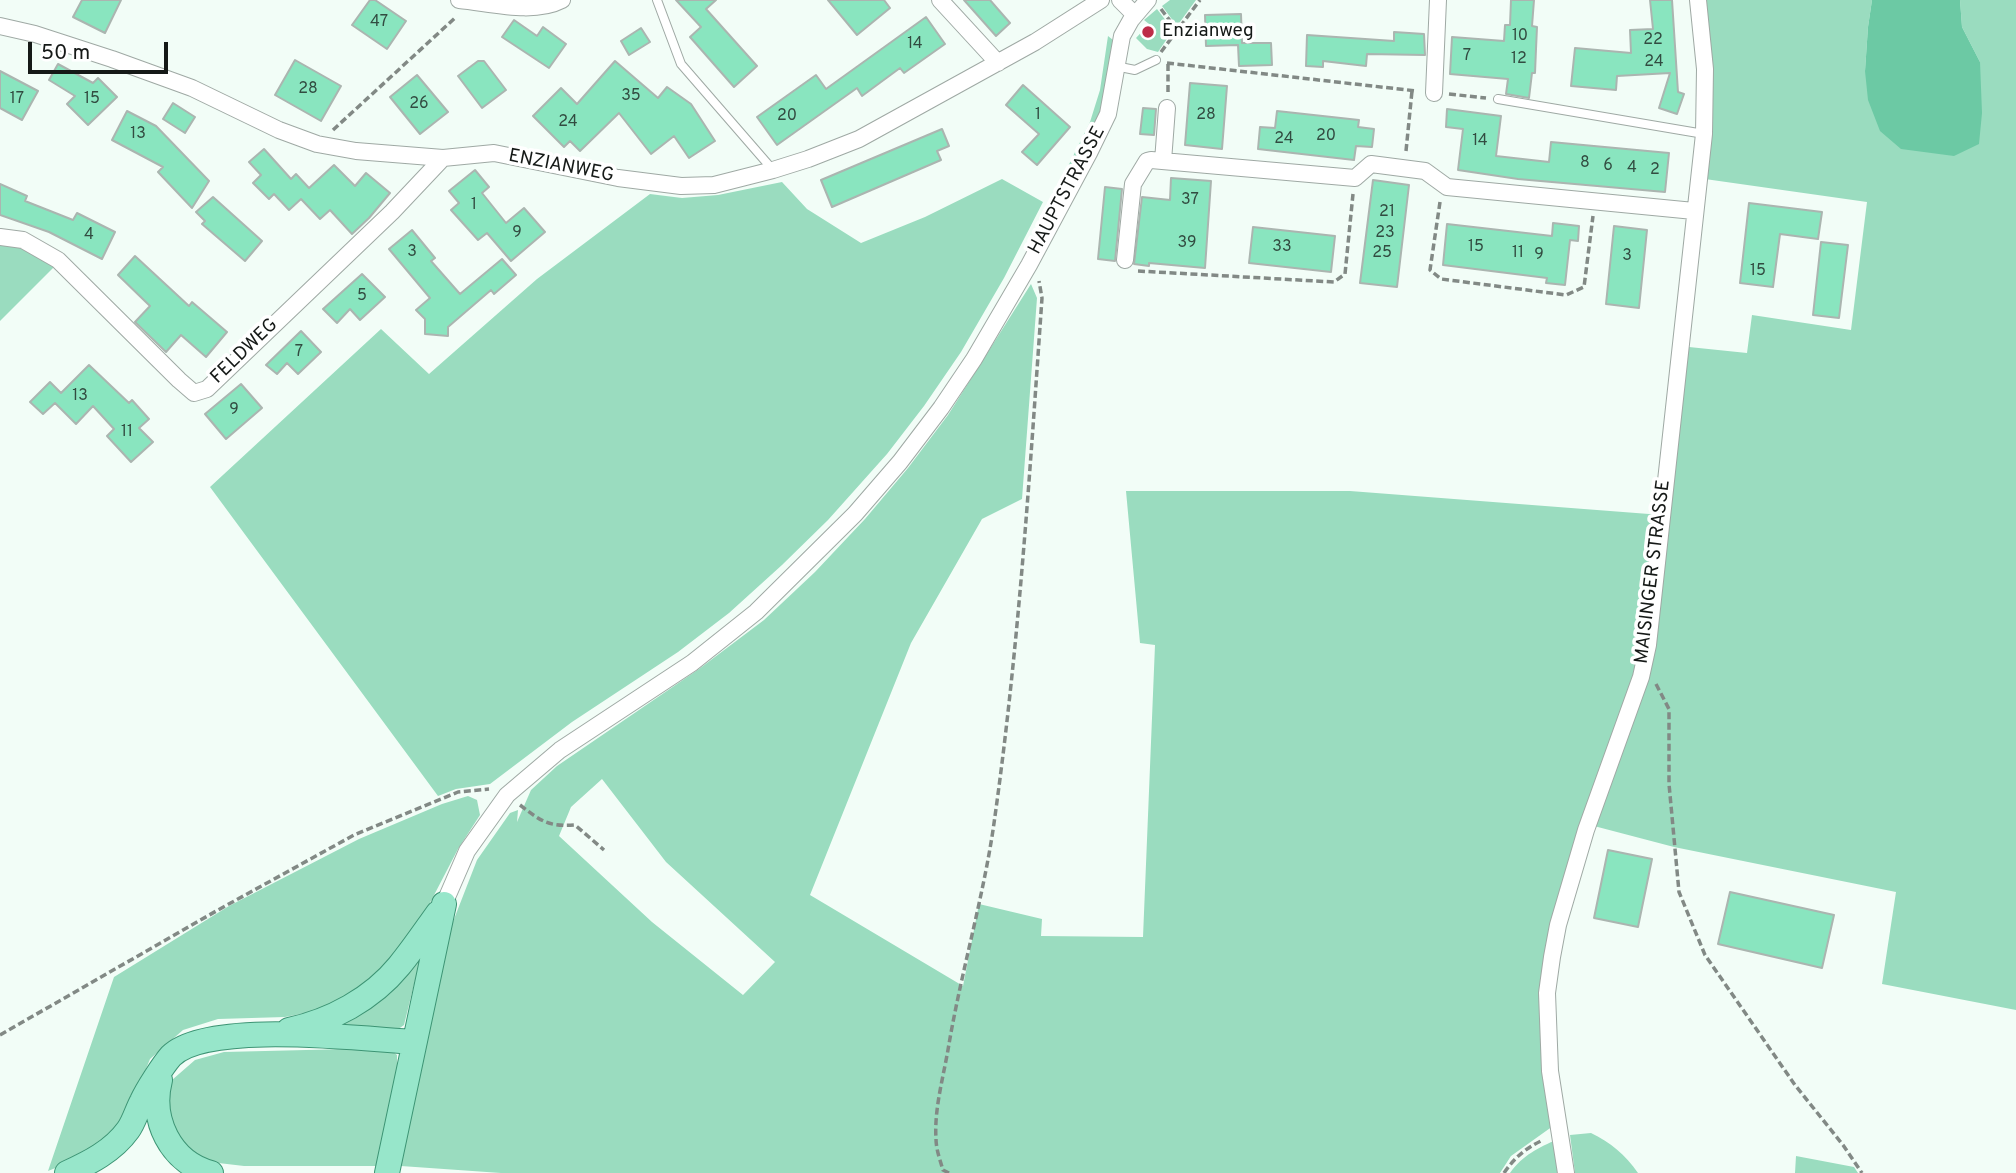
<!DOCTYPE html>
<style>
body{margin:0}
#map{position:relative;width:2016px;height:1173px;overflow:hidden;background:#f2fdf7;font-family:Overpass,sans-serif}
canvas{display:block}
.scale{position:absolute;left:28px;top:42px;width:140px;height:32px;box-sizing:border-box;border:4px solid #151917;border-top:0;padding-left:9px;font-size:21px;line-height:24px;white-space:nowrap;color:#151917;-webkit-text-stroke:5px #fff;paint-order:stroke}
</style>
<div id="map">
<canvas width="2016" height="1173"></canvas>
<div class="scale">50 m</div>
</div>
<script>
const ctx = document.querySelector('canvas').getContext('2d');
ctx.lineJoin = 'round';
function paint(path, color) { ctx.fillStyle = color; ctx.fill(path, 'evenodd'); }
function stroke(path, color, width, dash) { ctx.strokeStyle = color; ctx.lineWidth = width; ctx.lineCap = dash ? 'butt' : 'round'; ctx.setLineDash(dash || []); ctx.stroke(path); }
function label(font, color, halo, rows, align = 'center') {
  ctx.font = font + ' Overpass,sans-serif'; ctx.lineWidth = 7; ctx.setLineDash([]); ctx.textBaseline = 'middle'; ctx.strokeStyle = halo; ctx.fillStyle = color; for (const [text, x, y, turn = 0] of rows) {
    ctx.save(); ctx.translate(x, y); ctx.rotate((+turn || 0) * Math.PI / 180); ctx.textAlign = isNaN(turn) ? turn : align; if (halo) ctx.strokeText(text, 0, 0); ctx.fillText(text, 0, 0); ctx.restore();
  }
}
paint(new Path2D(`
 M1170 0H1196L1177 26 1162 6Z
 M1702 0H1872L1868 27 1865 71 1980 62 1962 27 1960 0H2016V1010L1882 984 1896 892 1674 847 1594 826 1553 924V1126L1511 1156 1500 1173H501L401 1166 449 932 477 860 510 813 518 810 517 822 531 790 557 766 699 669 764 620 815 572 865 519 908 468 948 415 1031 284 1037 298 1022 499 982 519 911 643 810 895 963 986 979 904 1042 919 1041 936 1143 937 1155 645 1140 643 1126 491H1350L1662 515 1689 347 1747 353 1752 315 1851 330 1867 202 1705 179ZM602 779 666 862 775 962 743 995 652 922 559 836 571 807Z
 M1157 9 1173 30 1158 52 1147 49 1136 38 1149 24 1144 20Z
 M1108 36 1113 40 1101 110 1031 249 1028 247 1090 122 1100 90Z
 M1002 179 1043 202 1004 278 961 352 924 406 887 454 828 520 782 565 729 613 678 652 572 722 490 784 456 789 438 796 210 487 381 329 429 374 537 279 650 194 682 198 718 195 782 182 807 209 861 243 925 217Z
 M0 241 22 243 58 263 0 321Z
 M468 796 477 800 480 815 458 849 406 949 381 976 325 1009 285 1017 218 1019 183 1030 150 1059 127 1116 97 1151 48 1171 114 977 229 906 359 839 442 804Z
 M421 956 404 1025 393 1033 306 1031Z
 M388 1048 397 1055V1070L377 1166H244L210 1162 188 1149 174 1132 165 1110 172 1080 195 1060 224 1052Z
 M1591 1133C1611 1143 1625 1154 1638 1173H1575L1570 1135Z
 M1558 1139 1562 1173H1510C1523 1155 1538 1148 1558 1139Z
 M1796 1156 1854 1167 1858 1173H1795Z`), '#9adcbf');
paint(new Path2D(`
 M1872 0H1960L1962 27 1980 62 1982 113 1979 144 1954 156 1901 149 1880 131 1868 100 1865 71 1868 27Z`), '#6cc9a4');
const building = new Path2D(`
 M82 0H121L105 33 73 17Z
 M370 0H375L406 21 387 49 352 25Z
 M676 0H716L706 9 757 66 734 87 690 37 701 27Z
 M828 0H884L890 8 857 35Z
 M964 0H990L1010 23 996 36Z
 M1511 0H1534L1532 26 1537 27 1536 49 1535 73H1532L1529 98 1506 94 1508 79 1450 74 1452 37 1504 41 1505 25H1510Z
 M1650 0H1672L1678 92 1684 94 1677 114 1659 108 1670 73 1617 76 1616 90 1571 86 1575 48 1631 53 1630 30 1653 29Z
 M1241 14 1242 43H1271L1272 65 1239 66 1238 45 1206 46 1205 15Z
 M926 17 945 44 904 73 900 68 862 96 857 88 777 145 757 117 816 75 826 89Z
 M514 20 537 36 543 27 566 44 549 68 502 37Z
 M641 28 650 42 629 55 621 41Z
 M1394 32 1424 34 1425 55 1367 54 1366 66 1323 61V67L1306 66 1307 35 1394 41Z
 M295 60 341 86 321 121 275 95Z
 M478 61H484L506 90 482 108 458 76Z
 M615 61 658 98 667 87 691 104 715 141 689 158 674 136 651 154 619 113 580 151 570 141 564 147 533 116 561 88 577 104Z
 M58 64 93 83 98 78 117 97 88 125 67 104 75 96 49 80Z
 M0 71 38 91 22 120 0 108Z
 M417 75 448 112 420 134 390 97Z
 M1190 83 1227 86 1222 149 1185 145Z
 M1023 85 1070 127 1037 165 1022 152 1039 134 1006 105Z
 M173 103 195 117 185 133 163 119Z
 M1143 108 1156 109 1154 135 1140 134Z
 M1447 109 1501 116 1496 156 1549 162 1551 142 1669 153 1665 192 1518 179 1458 170 1463 129 1446 127Z
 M127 111 156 126 209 181 192 208 158 172 163 167 112 140Z
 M1277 111 1359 120 1358 127 1374 129 1372 147 1356 146 1354 160 1258 149 1260 127 1275 128Z
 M942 129 949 146 937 151 941 160 832 207 821 180Z
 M264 149 291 179 296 174 309 188 334 165 355 186 366 173 390 193 369 218 352 234 330 210 320 219 301 199 289 210 274 194 269 199 253 183 261 175 249 162Z
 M475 170 489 187 482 193 506 223 524 208 545 232 511 261 487 233 478 240 451 210 459 203 449 191Z
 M1171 178 1211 181 1205 268 1149 263V266L1134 264 1142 197 1170 200Z
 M1373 180 1409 185 1397 287 1360 283Z
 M0 184 27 196 25 201 73 220 77 213 115 232 102 259 49 232 0 215Z
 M1105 187 1122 189 1115 261 1098 259Z
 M213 197 262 241 245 261 202 224 205 221 196 212Z
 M1749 203 1822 212 1818 239 1780 234 1773 287 1740 283Z
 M1553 223 1579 226 1578 241 1570 240 1565 285 1546 283 1547 278 1443 265 1447 224 1552 236Z
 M1614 226 1647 230 1639 308 1606 304Z
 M1253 227 1335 236 1331 272 1249 263Z
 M412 230 435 258 431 261 460 294 502 259 516 275 494 294 491 290 448 327V336L425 334V319L416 310 430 298 389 249Z
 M1821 242 1848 245 1839 318 1813 315Z
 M135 256 189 306 192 302 227 332 206 357 181 335 166 352 135 322 150 306 118 275Z
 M362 274 385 297 360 320 350 309 337 323 323 309Z
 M301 331 321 352 298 374 287 363 277 374 266 365Z
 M89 365 129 403 132 400 149 419 139 428 153 442 131 462 107 436 114 429 93 406 76 424 55 403 43 414 30 402 50 382 61 393Z
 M241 384 262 408 226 439 205 414Z
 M1608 850 1652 859 1638 927 1594 918Z
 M1730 892 1834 915 1822 968 1718 944Z`);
paint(building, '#89e5bf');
stroke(building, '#abb5b0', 2);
const service = new Path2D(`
 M657 0 681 64 773 170
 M1115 66 1135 70 1156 60
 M1498 99 1704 134`);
const minor = new Path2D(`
 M459 0C491 3 533 15 562 0
 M940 0 998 63
 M1120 0 1134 14
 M0 26 35 34 112 59 192 88 279 130 317 144 356 151 443 158 494 153 618 178 681 186 714 185 773 170 808 159 859 139 1035 42 1101 0
 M1434 93 1438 0
 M1163 161 1167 108
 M0 237 23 240 58 260 179 380 194 393 207 389 392 212 443 158
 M1125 260 1133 184 1147 161 1151 160 1355 178 1371 164 1425 171 1447 187 1694 211
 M444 904 467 851 507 795 560 750 692 663 756 612 855 514 900 462 941 408 974 359 1029 265 1089 153 1108 114 1122 36 1131 20 1148 0
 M1566 1173 1550 1071 1547 993 1552 957 1558 925 1586 830 1641 677 1648 645 1704 134 1705 69 1698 0`);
const primary = new Path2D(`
 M289 1030C331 1021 372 999 399 966 413 949 425 931 438 913
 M160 1080C150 1119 170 1162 211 1173
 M67 1173C89 1163 113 1151 128 1130 134 1122 137 1110 142 1101 147 1090 163 1065 171 1056 207 1020 362 1039 414 1042
 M387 1173 444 904`);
stroke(service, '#9fa9a4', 10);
stroke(minor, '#9fa9a4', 18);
stroke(primary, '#3d9474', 26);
stroke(new Path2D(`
 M1161 9 1177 30
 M1161 52 1200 0
 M1167 63 1417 91
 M1168 92V64
 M1449 94 1486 98
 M333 130 456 17
 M1406 151 1412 91
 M1440 202 1430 270 1441 279 1566 295 1584 287 1593 216
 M1138 271 1334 282 1345 274 1353 194
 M1656 684 1669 709V784L1679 892 1705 955 1795 1085 1843 1145 1862 1173
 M520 805C541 821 548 827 575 825L604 850
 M0 1035 218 910 354 835 458 792 489 789
 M949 1173 943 1170C940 1160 936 1149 936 1139 934 1108 944 1075 949 1044 962 968 985 892 995 816 1019 644 1030 470 1042 298L1039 281
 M1504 1173C1515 1157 1526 1148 1543 1140`), '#828985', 3.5, [7, 3.5]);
stroke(service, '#fff', 8);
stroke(minor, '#fff', 16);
stroke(primary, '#97e6ca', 24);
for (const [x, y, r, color] of [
 [1148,32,7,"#bd2c48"]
]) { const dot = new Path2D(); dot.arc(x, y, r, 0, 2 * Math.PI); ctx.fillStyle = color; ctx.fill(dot); stroke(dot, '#fff', 2.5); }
label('16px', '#324c41', null, [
 ["47",379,23],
 ["10",1520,37],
 ["22",1653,41],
 ["14",915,45],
 ["7",1467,57],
 ["12",1519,60],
 ["24",1654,63],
 ["28",308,90],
 ["35",631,97],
 ["17",17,100],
 ["15",92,100],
 ["26",419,105],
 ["1",1038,116],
 ["28",1206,116],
 ["20",787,117],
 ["24",568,123],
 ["13",138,135],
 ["20",1326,137],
 ["24",1284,140],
 ["14",1480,142],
 ["8",1585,164],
 ["6",1608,167],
 ["4",1632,169],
 ["2",1655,171],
 ["37",1190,201],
 ["1",474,206],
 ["21",1387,213],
 ["9",517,234],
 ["23",1385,234],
 ["4",89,236],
 ["39",1187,244],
 ["33",1282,248],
 ["15",1476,248],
 ["3",412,253],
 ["25",1382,254],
 ["11",1518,254],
 ["9",1539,256],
 ["3",1627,257],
 ["15",1758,272],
 ["5",362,297],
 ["7",299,353],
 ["13",80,397],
 ["9",234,411],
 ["11",127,433]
]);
label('19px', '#151917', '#fff', [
 ["Enzianweg",1162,32]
], 'left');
label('19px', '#151917', '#fff', [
 ["ENZIANWEG",561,167,11],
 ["HAUPTSTRASSE",1068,191,-62],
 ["FELDWEG",245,352,-44],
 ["MAISINGER STRASSE",1654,572,-83]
]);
</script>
